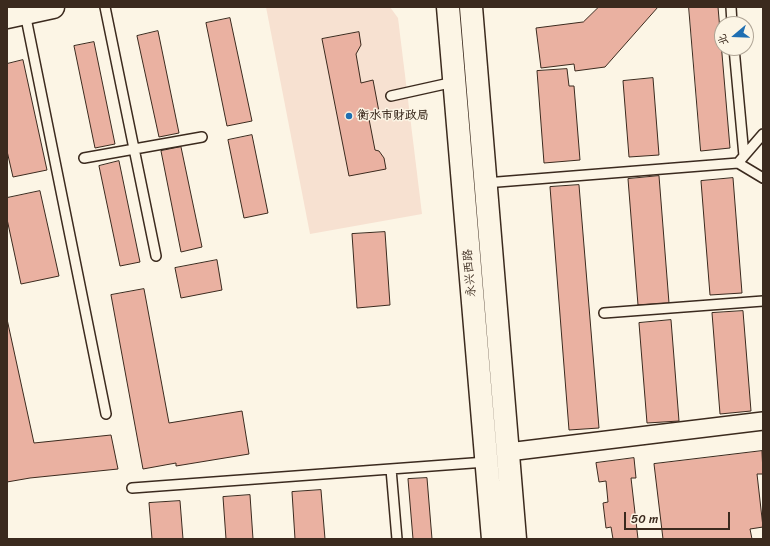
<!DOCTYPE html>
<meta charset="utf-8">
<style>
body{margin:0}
#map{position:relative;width:770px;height:546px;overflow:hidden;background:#fcf5e5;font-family:Sriracha,"LXGW WenKai TC",sans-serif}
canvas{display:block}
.frame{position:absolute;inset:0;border:8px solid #3b2a1e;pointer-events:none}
.north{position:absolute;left:714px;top:16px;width:40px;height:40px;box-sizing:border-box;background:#fcf5e5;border:1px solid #afa495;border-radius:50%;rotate:251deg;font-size:11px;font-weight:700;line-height:16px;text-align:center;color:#3b2a1e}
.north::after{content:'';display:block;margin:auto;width:14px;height:18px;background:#1f6fb2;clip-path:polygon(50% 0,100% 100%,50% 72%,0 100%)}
.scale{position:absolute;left:624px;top:512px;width:106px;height:18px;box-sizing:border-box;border:2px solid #3b2a1e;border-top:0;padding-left:5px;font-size:12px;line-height:14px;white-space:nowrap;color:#3b2a1e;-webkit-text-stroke:3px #fcf5e5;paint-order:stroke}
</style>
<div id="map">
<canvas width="770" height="546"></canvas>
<div class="frame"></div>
<div class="north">北</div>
<div class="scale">50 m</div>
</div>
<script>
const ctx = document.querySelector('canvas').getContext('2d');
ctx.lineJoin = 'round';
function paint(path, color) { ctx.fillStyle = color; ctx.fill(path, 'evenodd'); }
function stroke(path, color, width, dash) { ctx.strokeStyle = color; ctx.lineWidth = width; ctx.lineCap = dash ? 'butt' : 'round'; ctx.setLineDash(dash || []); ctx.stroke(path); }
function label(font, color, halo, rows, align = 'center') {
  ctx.font = font + ' Sriracha,"LXGW WenKai TC",sans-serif'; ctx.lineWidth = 3; ctx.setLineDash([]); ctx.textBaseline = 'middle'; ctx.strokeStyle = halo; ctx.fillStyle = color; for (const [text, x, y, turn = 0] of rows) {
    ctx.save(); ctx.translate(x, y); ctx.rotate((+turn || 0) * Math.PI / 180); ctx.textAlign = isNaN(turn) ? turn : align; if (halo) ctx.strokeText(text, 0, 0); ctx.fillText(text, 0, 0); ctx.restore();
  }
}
paint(new Path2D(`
 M266 7H390L398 18 422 214 310 234Z`), '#f7e1d1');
const building = new Path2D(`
 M599 7H658L605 67 575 71 574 64 541 68 536 28 583 22Z
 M689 7H718L730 148 701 151Z
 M230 18 252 121 227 126 206 23Z
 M158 31 179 133 159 137 137 36Z
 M359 32 361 45 356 54 361 83 373 80 380 117 369 119 375 150 379 151 384 158 386 169 349 176 322 39Z
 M94 42 115 144 95 148 74 46Z
 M23 60 47 170 13 177 7 151V64Z
 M567 69 569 86H574L580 160 544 163 537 71Z
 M653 78 659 155 629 157 623 81Z
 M252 135 268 213 244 218 228 140Z
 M181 147 202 247 181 252 161 151Z
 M119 161 140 262 120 266 99 166Z
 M659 176 669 303 638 305 628 179Z
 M733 178 742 293 710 295 701 181Z
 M579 185 599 428 569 430 550 187Z
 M40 191 59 276 21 284 7 219V198Z
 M385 232 390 305 357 308 352 234Z
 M217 260 222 290 181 298 175 268Z
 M144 289 169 423 242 411 249 454 176 466V463L143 469 111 295Z
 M743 311 751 411 720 414 712 313Z
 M7 319 34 443 111 435 118 469 30 478 7 482Z
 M671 320 679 421 647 423 639 323Z
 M762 451 763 474H757L763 527 750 529 752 539H663L654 464Z
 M634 458 636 478H631L638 539H613L611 527 606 528 603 503 608 502 606 481 599 482 596 463Z
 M427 478 432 539H413L408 479Z
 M321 490 325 539H295L292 492Z
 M250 495 253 539H226L223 497Z
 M180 501 183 539H152L149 503Z`);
paint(building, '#eab1a1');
stroke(building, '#3b2a1e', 1);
const service = new Path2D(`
 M105 7 156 256
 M731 7 732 24
 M25 13 106 414
 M734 48 744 156 738 163
 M391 96 454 82
 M744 156 763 134
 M84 158 202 137
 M485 183 738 163 763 178
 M604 313 763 301
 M391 469 397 539
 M132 488 486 462`);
const minor = new Path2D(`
 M508 452 763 421`);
const secondary = new Path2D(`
 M448 7 493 539
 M471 7 515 539
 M7 17 53 7`);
stroke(service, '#3b2a1e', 12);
stroke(minor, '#3b2a1e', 20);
stroke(secondary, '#3b2a1e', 25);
stroke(service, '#fcf5e5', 9);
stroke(minor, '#fcf5e5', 17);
stroke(secondary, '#fcf5e5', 22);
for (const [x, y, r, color] of [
 [349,116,4,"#1f6fb2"]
]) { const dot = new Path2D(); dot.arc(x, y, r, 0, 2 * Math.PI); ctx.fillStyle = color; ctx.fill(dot); stroke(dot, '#fcf5e5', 1.5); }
label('bold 12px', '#3b2a1e', '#fcf5e5', [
 ["衡水市财政局",357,116]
], 'left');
label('12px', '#3b2a1e', '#fcf5e5', [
 ["永兴西路",470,273,-95]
]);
</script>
